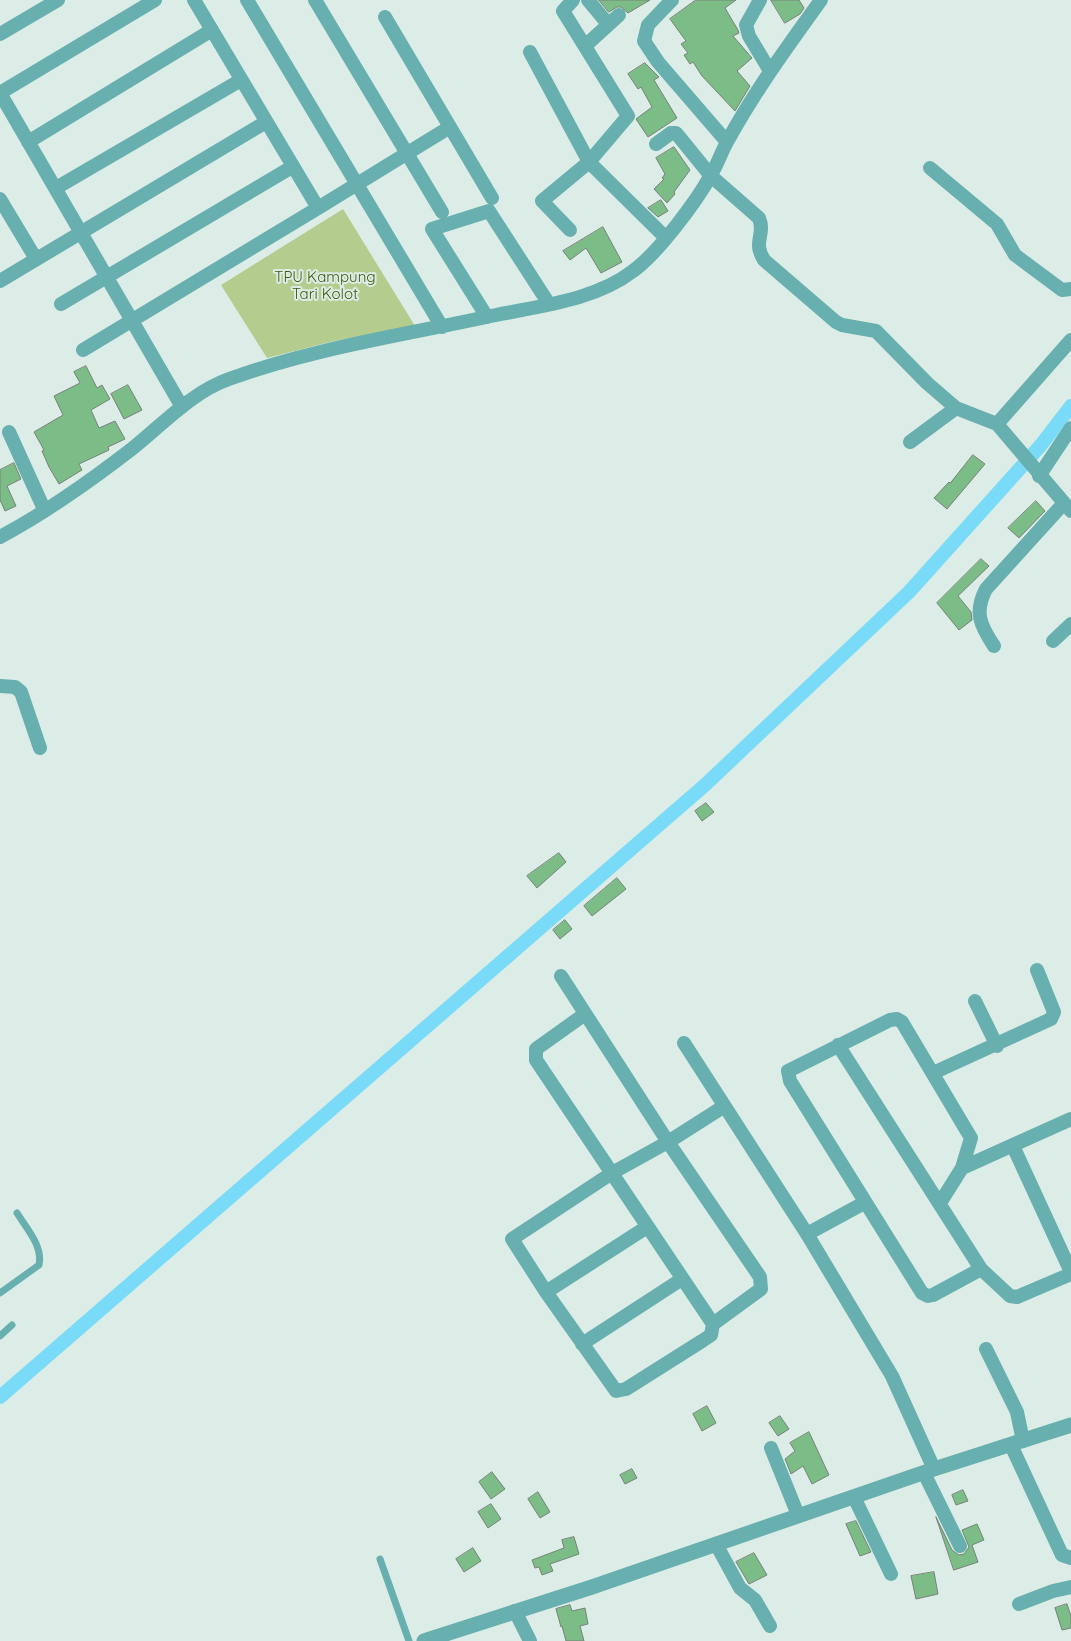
<!DOCTYPE html>
<style>
body{margin:0}
canvas{display:block;background:#dcece6}
</style>
<canvas width="1071" height="1641"></canvas>
<script>
const ctx = document.querySelector('canvas').getContext('2d');
ctx.lineJoin = 'round';
function paint(path, color) { ctx.fillStyle = color; ctx.fill(path, 'evenodd'); }
function stroke(path, color, width, dash) { ctx.strokeStyle = color; ctx.lineWidth = width; ctx.lineCap = dash ? 'butt' : 'round'; ctx.setLineDash(dash || []); ctx.stroke(path); }
function label(font, color, halo, rows, align = 'center') {
  ctx.font = font + ' Quicksand,sans-serif'; ctx.lineWidth = 4; ctx.setLineDash([]); ctx.textBaseline = 'middle'; ctx.strokeStyle = halo; ctx.fillStyle = color; for (const [text, x, y, turn = 0] of rows) {
    ctx.save(); ctx.translate(x, y); ctx.rotate((+turn || 0) * Math.PI / 180); ctx.textAlign = isNaN(turn) ? turn : align; if (halo) ctx.strokeText(text, 0, 0); ctx.fillText(text, 0, 0); ctx.restore();
  }
}
paint(new Path2D(`
 M343 209 415 326 334 341 267 358 221 285Z`), '#b4cd8e');
stroke(new Path2D(`
 M0 1397 705 785 909 592 1041 445 1071 406`), '#79dbf7', 14);
const building = new Path2D(`
 M599 0H650L628 13 621 7H617L609 12Z
 M696 0H736L725 8 738 30 739 33 733 36 752 58 737 71 750 86 735 111 702 76 693 62 690 64 684 55 688 53 681 44 686 41 670 19Z
 M771 0H799L804 8 800 14 785 23Z
 M645 63 659 77 654 80 677 118 648 137 636 119 652 107 641 87 638 89 628 74Z
 M674 147 690 170 674 192 675 194 667 203 654 189 664 179 662 178 665 174 656 158Z
 M661 200 668 211 658 217 648 208Z
 M603 227 622 262 601 273 586 248 570 260 563 251Z
 M86 366 97 388 102 385 110 399 91 410 99 428 115 421 125 439 108 447 109 450 79 464 82 470 59 484 49 467 42 451 44 450 34 432 63 415 54 396 80 383 74 372Z
 M128 385 142 410 124 419 111 394Z
 M973 455 985 464 947 509 934 498 949 482 950 483Z
 M14 463 21 479 7 486 16 506 5 511 0 500V470Z
 M1036 501 1045 511 1019 538 1008 528Z
 M981 559 989 566 958 596 971 612 972 620 959 630 937 603Z
 M706 803 714 812 702 821 695 811Z
 M559 853 566 862 537 888 527 876Z
 M617 878 626 889 592 916 584 906Z
 M565 920 572 929 560 939 553 930Z
 M707 1406 716 1423 702 1431 693 1414Z
 M780 1416 789 1429 778 1436 769 1423Z
 M809 1432 829 1475 812 1484 803 1466 791 1474 785 1459 795 1451 790 1443Z
 M632 1469 637 1478 625 1484 620 1475Z
 M492 1472 505 1489 491 1499 479 1482Z
 M963 1490 968 1501 956 1505 952 1495Z
 M538 1492 550 1512 540 1518 528 1499Z
 M491 1504 501 1519 488 1528 478 1512Z
 M936 1517 952 1550 959 1555 964 1554 969 1547 962 1530 977 1524 984 1540 972 1545 978 1562 954 1570Z
 M856 1521 871 1552 860 1556 846 1524Z
 M574 1537 579 1554 550 1564 553 1571 542 1575 539 1567 535 1568 532 1560 564 1548 562 1540Z
 M473 1548 481 1561 464 1572 456 1559Z
 M754 1553 767 1575 749 1584 736 1562Z
 M934 1572 938 1594 916 1599 911 1576Z
 M1067 1604 1071 1616V1628L1062 1630 1055 1608Z
 M570 1605 572 1611 585 1608 588 1624 580 1626 584 1641H566L562 1626 561 1627 556 1609Z`);
paint(building, '#7cbc87');
stroke(building, '#778279', 1);
stroke(new Path2D(`
 M0 1293 39 1265C43 1246 27 1229 17 1213
 M0 1336 12 1325
 M380 1559 409 1641`), '#68afaf', 7);
stroke(new Path2D(`
 M194 0 318 208 450 127
 M247 0 442 327
 M315 0 442 212
 M573 0 563 11 628 116 589 162 666 238
 M588 0 608 24
 M672 0 648 25 644 41 658 62 727 142
 M760 0 746 25 749 36 770 71
 M385 17 492 198
 M0 34 58 0
 M585 46 619 15
 M530 52 589 162 542 201 570 230
 M0 93 182 407
 M0 93 155 0
 M28 142 212 30
 M656 144 671 133H676L711 176 759 218C766 235 752 241 764 260L836 322 842 325 876 331 927 383 956 408 997 424 1071 511
 M930 168 997 224 1015 255 1062 290 1071 289
 M56 188 241 80
 M0 199 36 259
 M0 281 266 122
 M61 304 292 167
 M487 317 432 229 489 211 549 304
 M83 350 318 208
 M997 424 1071 340
 M9 432 44 509
 M910 442 956 408
 M1039 476 1071 428
 M0 537C45 513 93 479 133 448 163 424 192 392 229 379 314 348 404 335 491 316 538 306 594 301 633 271 658 253 696 202 711 175 717 165 721 153 727 142 754 92 788 46 821 0
 M1053 641 1071 624
 M994 646C980 625 974 612 986 589L1064 503
 M0 686 15 687 21 692 40 748
 M561 976 668 1142 760 1277 761 1289 713 1324
 M975 1001 997 1046
 M585 1014 536 1049V1060L713 1324 711 1335 702 1341 626 1389 616 1391 546 1292 512 1239 612 1173 668 1142 723 1107
 M684 1043 807 1234 892 1376 934 1469
 M838 1045 981 1269
 M933 1073 1051 1019 1054 1012 1037 970
 M1013 1146 1071 1272
 M962 1168 1071 1119
 M940 1203 962 1168 971 1138 902 1022 897 1019 890 1020 788 1071 790 1081 922 1293 928 1296 933 1295 981 1269 1010 1296 1017 1297 1071 1274
 M807 1234 864 1203
 M546 1292 647 1227
 M582 1344 682 1279
 M986 1349 1017 1412 1023 1441
 M1011 1445 1062 1555 1071 1558
 M771 1448 798 1515
 M924 1473 960 1546
 M854 1497 891 1574
 M716 1544 740 1588 755 1600 770 1626
 M1019 1604 1053 1591 1071 1587
 M515 1611 530 1641`), '#68afaf', 14);
stroke(new Path2D(`
 M424 1641 592 1587 934 1469 1071 1425`), '#68afaf', 15);
label('15px', '#42590a', '#dcece6', [
 ["TPU Kampung",325,277],
 ["Tari Kolot",325,294]
]);
</script>
